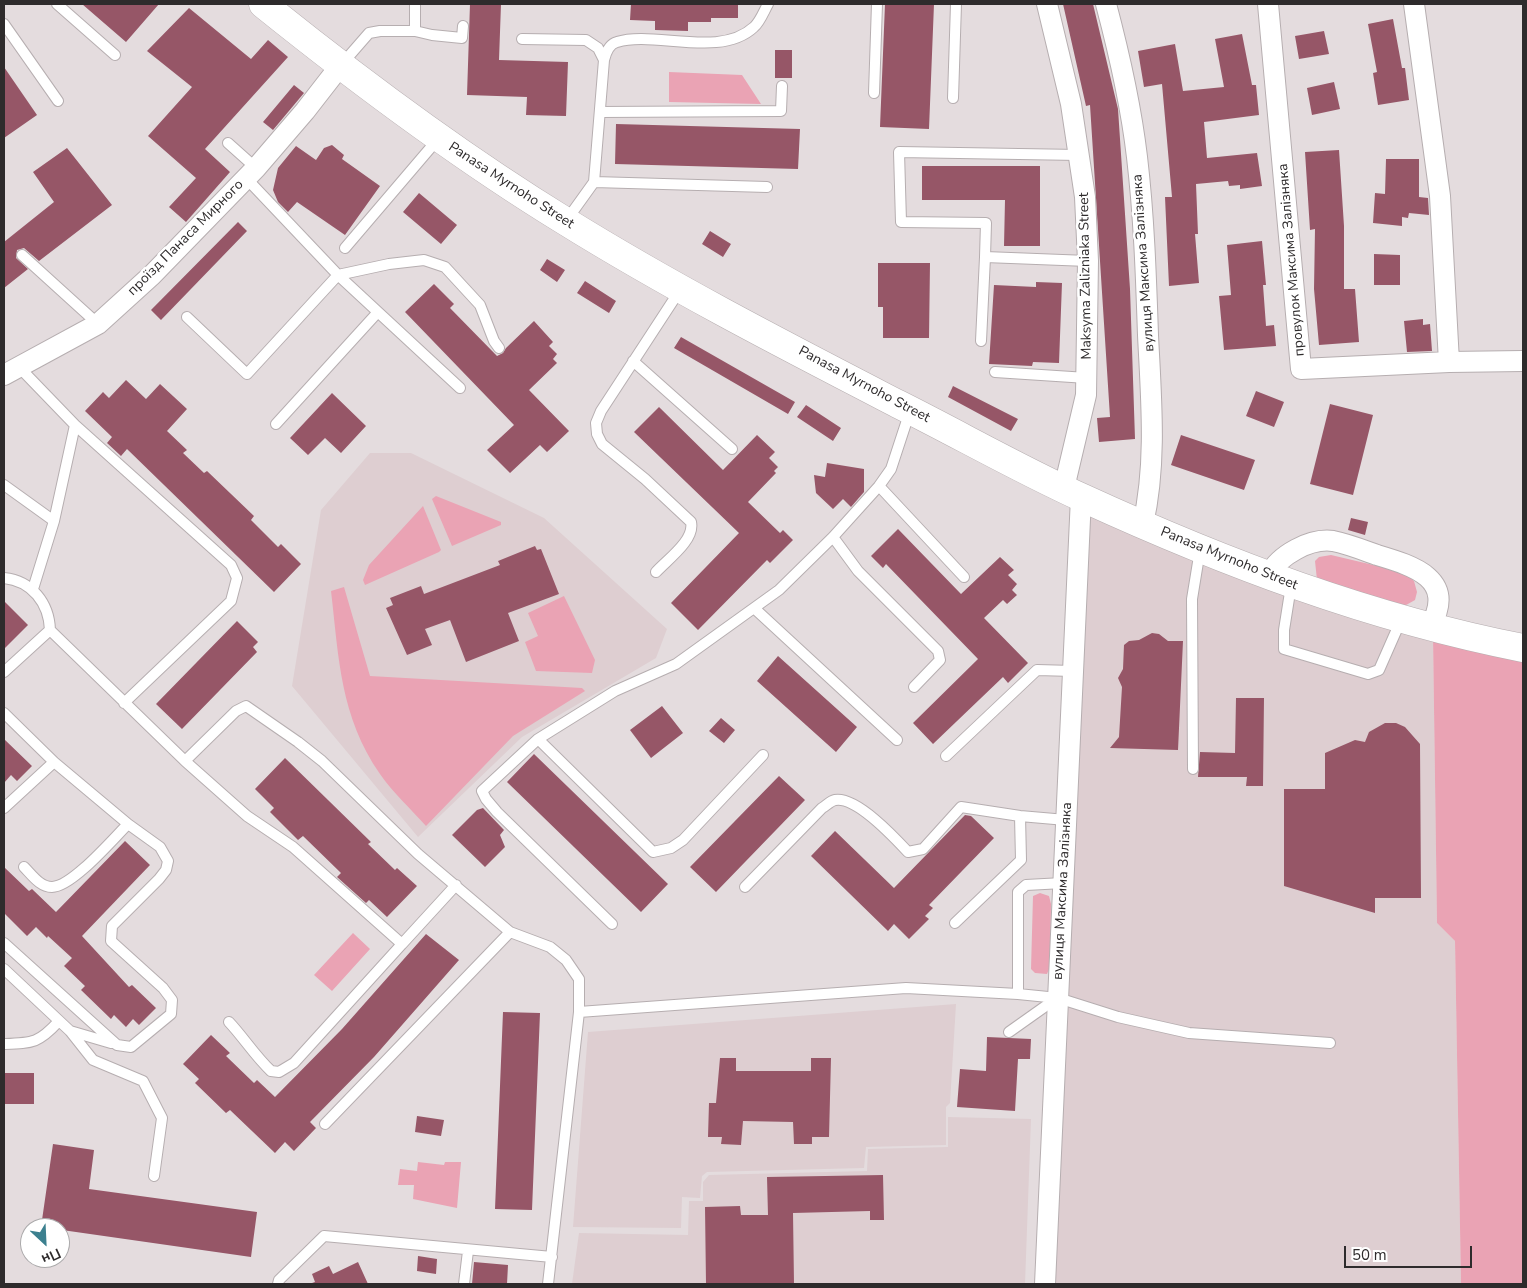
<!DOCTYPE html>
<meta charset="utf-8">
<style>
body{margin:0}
#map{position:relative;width:1527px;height:1288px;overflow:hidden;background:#e4dcde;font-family:"Nunito Sans",sans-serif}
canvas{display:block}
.frame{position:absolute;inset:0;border:5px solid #2e2b2c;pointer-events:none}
.north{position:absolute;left:20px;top:1218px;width:50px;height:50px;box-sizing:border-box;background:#fff;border:1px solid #abaaab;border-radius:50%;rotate:155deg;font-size:14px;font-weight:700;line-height:20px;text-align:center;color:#2e2b2c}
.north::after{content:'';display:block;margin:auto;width:18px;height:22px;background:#3c808f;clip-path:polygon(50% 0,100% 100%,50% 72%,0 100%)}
.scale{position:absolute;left:1344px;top:1246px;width:128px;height:22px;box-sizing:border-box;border:2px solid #2e2b2c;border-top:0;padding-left:6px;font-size:15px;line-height:18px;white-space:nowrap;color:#2e2b2c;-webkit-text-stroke:4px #fff;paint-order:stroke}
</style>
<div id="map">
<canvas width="1527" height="1288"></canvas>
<div class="frame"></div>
<div class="north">Пн</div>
<div class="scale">50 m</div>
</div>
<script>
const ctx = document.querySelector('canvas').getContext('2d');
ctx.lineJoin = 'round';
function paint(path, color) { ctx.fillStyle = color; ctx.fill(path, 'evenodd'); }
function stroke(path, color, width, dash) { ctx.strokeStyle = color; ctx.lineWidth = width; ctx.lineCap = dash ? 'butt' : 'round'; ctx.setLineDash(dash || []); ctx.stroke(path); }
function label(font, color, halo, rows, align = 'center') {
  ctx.font = font + ' "Nunito Sans",sans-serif'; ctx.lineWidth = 5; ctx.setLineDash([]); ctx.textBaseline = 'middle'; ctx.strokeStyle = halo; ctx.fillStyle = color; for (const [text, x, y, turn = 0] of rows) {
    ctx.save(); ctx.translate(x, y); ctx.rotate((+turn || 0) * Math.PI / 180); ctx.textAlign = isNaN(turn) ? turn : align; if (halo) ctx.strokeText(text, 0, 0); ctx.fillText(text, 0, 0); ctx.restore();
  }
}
paint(new Path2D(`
 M370 453H411L544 518 667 629 656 658 522 737 418 837 292 686 321 510Z
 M1088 508 1433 636 1437 923 1455 941 1461 1284H1053Z
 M956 1004 950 1103 946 1107V1145L866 1147 864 1168 707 1172 702 1176 700 1198 682 1197 681 1228 573 1227 588 1032Z
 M948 1117 1031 1119 1025 1284H572L579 1233 688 1235 689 1201H703V1182L709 1175 867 1171 868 1149 948 1147Z`), '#deced1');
paint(new Path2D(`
 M669 72 742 75 761 104 669 102Z
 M436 496 501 522V525L452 546 432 499Z
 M423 506 441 550 439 552 365 585 363 580 369 565Z
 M1331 555 1403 572 1414 581 1417 592 1415 600 1399 609 1317 580 1315 561 1319 557Z
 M344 587 370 676 582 688 585 691 513 736 426 826C411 809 393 793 380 774 340 716 339 659 331 591Z
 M564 596 595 660 592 673 536 671 525 642 538 636 528 613Z
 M1433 636 1523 656V1284H1461L1455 941 1437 923Z
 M1040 893 1049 896 1051 904 1050 967 1047 974 1035 973 1031 969 1033 896Z
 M353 933 370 949 332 991 314 975Z
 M418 1162 444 1165 445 1162H461L457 1208 413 1199 414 1185H398L400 1169 417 1171Z`), '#eaa3b4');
paint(new Path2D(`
 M82 4H159L126 42Z
 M470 4H501L499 60 568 62 566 116 526 115 527 97 467 95Z
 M631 4H738V18H711V22H688V31L655 30V21L630 20Z
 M885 4H934L929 129 880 127Z
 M1063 4H1093L1118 109 1130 289 1135 439 1099 442 1097 418 1110 417 1090 105 1086 106Z
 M189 8 251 59 268 40 288 57 205 149 230 172 186 222 169 207 196 178 148 136 192 87 147 51Z
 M1393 19 1402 68H1405L1409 100 1378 105 1373 73 1377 72 1368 24Z
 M1324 31 1329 54 1299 59 1295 36Z
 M1242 34 1252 85H1256L1259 115 1204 122 1207 158 1257 153 1262 186 1240 189V185L1229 186 1228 181 1196 184 1198 234H1195L1199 283 1169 286 1165 197H1172L1162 84 1144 87 1138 51 1175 44 1183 91 1224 87 1215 39Z
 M775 50H792V78H775Z
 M4 67 37 115 4 138Z
 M1334 82 1340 109 1312 115 1307 88Z
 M294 85 304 93 273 130 263 122Z
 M616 124 800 129 798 169 615 164Z
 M332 145 344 155 342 159 380 186 345 235 297 202 288 212 278 202 273 190 278 168 296 146 316 160 324 148Z
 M67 148 112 205 39 261 24 248 17 250 16 258 28 269 4 288V242L54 202 33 172Z
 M1339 150 1344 226V289H1355L1359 342 1319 345 1314 289 1315 229 1310 230 1305 152Z
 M1386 159H1419V197L1428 198 1429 215 1409 213 1408 218 1402 217V226L1373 223 1375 193 1385 194Z
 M922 166H1040V246H1004L1005 200H922Z
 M419 193 457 225 441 244 403 212Z
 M238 222 247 231 161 320 151 310Z
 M710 231 731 244 723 257 702 244Z
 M1262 241 1266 285H1263L1266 326 1274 325 1276 346 1224 350 1219 296 1231 295 1227 245Z
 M1374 254 1400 255V285H1374Z
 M547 259 565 270 557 282 540 270Z
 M878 263H930L929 338H883V307H878Z
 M585 281 616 301 609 313 577 293Z
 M1036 282 1062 283 1059 363 1033 362 1032 366 989 364 994 285 1036 287Z
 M434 284 454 304 450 308 497 356 503 353 506 348 534 321 553 342 549 346 557 354 553 359 557 363 529 390 569 431 547 452 540 445 510 473 487 450 514 425 405 312Z
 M1423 319V325L1430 324 1432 351 1407 352 1404 321Z
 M681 337 795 402 788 414 674 348Z
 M126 380 146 399 160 384 187 409 167 431 187 450 183 453 204 473 207 471 254 516 251 520 278 547 281 544 301 564 274 592 127 449 121 456 107 443 112 437 85 411 103 392 109 398Z
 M953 386 1018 419 1011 431 948 397Z
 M1256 391 1284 402 1274 427 1246 416Z
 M332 393 366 426 341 453 325 438 308 455 290 438Z
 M1330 404 1373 415 1353 495 1310 484Z
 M806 405 841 428 833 441 797 417Z
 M659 407 723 470 757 435 775 452 769 458 778 467 774 471 776 473 748 502 780 533 783 530 793 540 770 563 767 560 698 630 671 603 739 533 634 432Z
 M1181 435 1255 460 1244 490 1171 465Z
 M827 463 864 469V492L851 507 843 499 833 509 816 493 814 475 825 477Z
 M1351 518 1368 522 1365 535 1348 530Z
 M898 529 961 594 1000 557 1014 570 1008 575 1017 584 1012 590 1017 595 1007 604 1003 600 984 618 1028 663 1008 683 1003 677 933 744 913 723 978 659 886 564 883 568 871 556Z
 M535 546 537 550 541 549 559 594 508 613 519 641 466 662 450 620 425 629 432 645 407 655 386 608 393 605 390 598 421 586 424 594 500 565 498 561Z
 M4 601 28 625 4 649Z
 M237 621 258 642 253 647 257 652 182 729 156 704Z
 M1152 633 1159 634 1168 641H1183L1178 750 1110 748 1119 737 1122 687 1118 678 1123 669 1124 645 1129 641 1139 640Z
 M778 656 857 727 836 752 757 681Z
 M1236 698H1264L1263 786H1246L1247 777H1198L1200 752 1235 753Z
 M662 706 683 733 651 758 630 730Z
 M721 718 735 730 724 743 709 731Z
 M1385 723H1396L1405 727 1420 744 1421 898H1375V913L1284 886V789H1325V753L1355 740 1365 742 1369 732Z
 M4 739 32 766 17 781 11 775 4 783Z
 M534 754 668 884 641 912 507 782Z
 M285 758 371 842 368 844 395 870 397 868 417 886 387 917 369 900 366 903 337 877 341 873 303 836 298 840 270 812 274 808 255 789Z
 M779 776 805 800 716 892 690 867Z
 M483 808 504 830 500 835 505 847 485 867 452 835 477 810Z
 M965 815 971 816 994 838 929 905 933 908 925 916 929 919 909 939 894 924 888 931 811 856 835 831 894 888Z
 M125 841 150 865 82 936 129 987 132 985 156 1008 139 1025 133 1019 126 1027 114 1015 111 1019 81 990 85 986 64 966 72 958 48 936 47 938 36 927 27 936 4 913V867L29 891 32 889 56 912Z
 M426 934 459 960 374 1057 310 1122 316 1128 294 1151 285 1142 275 1153 230 1110 226 1113 195 1083 199 1079 183 1064 211 1035 230 1053 226 1056 254 1083 257 1080 275 1097 342 1029Z
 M503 1012 540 1013 532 1210 495 1209Z
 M987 1037 1031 1039 1030 1059H1018L1015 1111 957 1107 960 1069 986 1071Z
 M720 1058H736V1071H811V1058H831L829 1137H812V1144H794L793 1122 743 1121 741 1145 721 1144 722 1137H708L709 1103H716Z
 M4 1073H34V1104H4Z
 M417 1116 444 1120 441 1136 415 1132Z
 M53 1144 94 1150 89 1189 257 1212 251 1257 41 1227Z
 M883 1175 884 1220H870V1211L793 1213 794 1284H706L705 1207 740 1206 741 1215H768L767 1177Z
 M418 1256 437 1259 436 1274 417 1271Z
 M358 1262 368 1284H309L315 1282 312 1274 329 1266 333 1274Z
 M474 1262 508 1265 507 1284H472Z`), '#965667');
const service = new Path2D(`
 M57 4 115 55
 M4 24 58 101
 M415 31 432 35 462 38 463 26
 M522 39 586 40 598 48 604 60 594 182 566 221
 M604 60C606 52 609 44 617 42 653 30 720 59 754 27 760 22 764 11 768 4
 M342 64 369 33 380 31H415V4
 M874 93 877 4
 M953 98 956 4
 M600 112 781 111 782 86
 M228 143 256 168
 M1079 155 899 152 901 222 986 223 985 257 1088 261
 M246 178 338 275 460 388
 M594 182 767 187
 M345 248 438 139
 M22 255 98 324
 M187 317 247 374 338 275 389 264 424 260 445 267 480 305 494 341 499 348
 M981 341 985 257
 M633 361 732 449
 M19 367 75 425 231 565 237 578 231 601 124 703
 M995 372 1087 378
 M276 424 378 312
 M4 485 54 521
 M879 486 964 577
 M833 537 858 571 938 651 940 660 914 687
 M656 572C668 559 695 540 691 522L645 479 602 444 597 434 596 423 601 411 680 290
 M4 578C32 581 49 603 50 630
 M1291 586 1284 630V649L1368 674 1379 670 1401 620
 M33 589 54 521 75 425
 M754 608 897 740
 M50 630 185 761 247 816 293 847 402 944 294 1063 279 1072 271 1071C255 1056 244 1038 229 1022
 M4 672 50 630
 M4 713 54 762 128 824C113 839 72 887 52 887 40 887 32 875 24 867
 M538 739 653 852 671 848 683 840 763 755
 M946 756 1037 670 1073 671
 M185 761 236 711 246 706 298 742 322 761 418 854 510 932 550 947 566 960 579 979V1012L548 1284
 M1193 769 1192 599 1200 550
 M4 808 54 762
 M1063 883 1026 885 1018 892V994L1058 998 1118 1017 1189 1033 1330 1043
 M745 887 822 808C826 806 830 801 835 800 856 796 895 838 908 852L923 849 961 807 1020 816 1066 820
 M955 923 1021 860 1020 816
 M612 924 497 812 486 799 482 791 538 739 615 691 676 664 779 590 833 537 879 486 891 469 910 411
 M4 943 117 1045 131 1047 171 1014 172 1000 163 988 111 941 112 926 159 879 166 870 168 861 160 847 128 824
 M402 944 456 885
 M4 969 70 1031 93 1060 143 1081 162 1118 154 1176
 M579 1012 906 988 1018 994
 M70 1031 111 1043
 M1009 1032 1057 998
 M4 1044C33 1043 39 1043 59 1021
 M325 1124 510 932
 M278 1284 279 1280 324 1236 552 1257
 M464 1284 468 1251`);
const minor = new Path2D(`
 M1047 4 1071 104 1085 197 1088 261 1086 395 1064 488
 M1106 4C1119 53 1131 106 1137 157 1144 216 1146 276 1148 335 1151 397 1157 463 1143 524
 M1268 4 1301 369 1449 362 1523 361
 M1414 4 1440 196 1449 362
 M4 375 98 324 152 275 256 168 305 111 340 66
 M1269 575C1279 555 1310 538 1333 541 1348 544 1363 550 1377 555 1414 566 1457 579 1430 627
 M1045 1284 1081 497`);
const secondary = new Path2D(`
 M263 4C360 82 459 156 565 221 673 288 786 346 898 404 960 435 1021 470 1083 498 1225 563 1370 618 1523 648`);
stroke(service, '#b6aeb0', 12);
stroke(minor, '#b6aeb0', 22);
stroke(secondary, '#b6aeb0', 29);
stroke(service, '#fff', 10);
stroke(minor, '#fff', 20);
stroke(secondary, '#fff', 28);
label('14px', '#2e2b2c', '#fff', [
 ["Panasa Myrnoho Street",511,186,33],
 ["проїзд Панаса Мирного",186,238,-45],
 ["провулок Максима Залізняка",1292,260,-95],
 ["вулиця Максима Залізняка",1144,263,-94],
 ["Maksyma Zalizniaka Street",1086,276,-91],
 ["Panasa Myrnoho Street",864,385,28],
 ["Panasa Myrnoho Street",1229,559,22],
 ["вулиця Максима Залізняка",1063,891,-87]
]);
</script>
